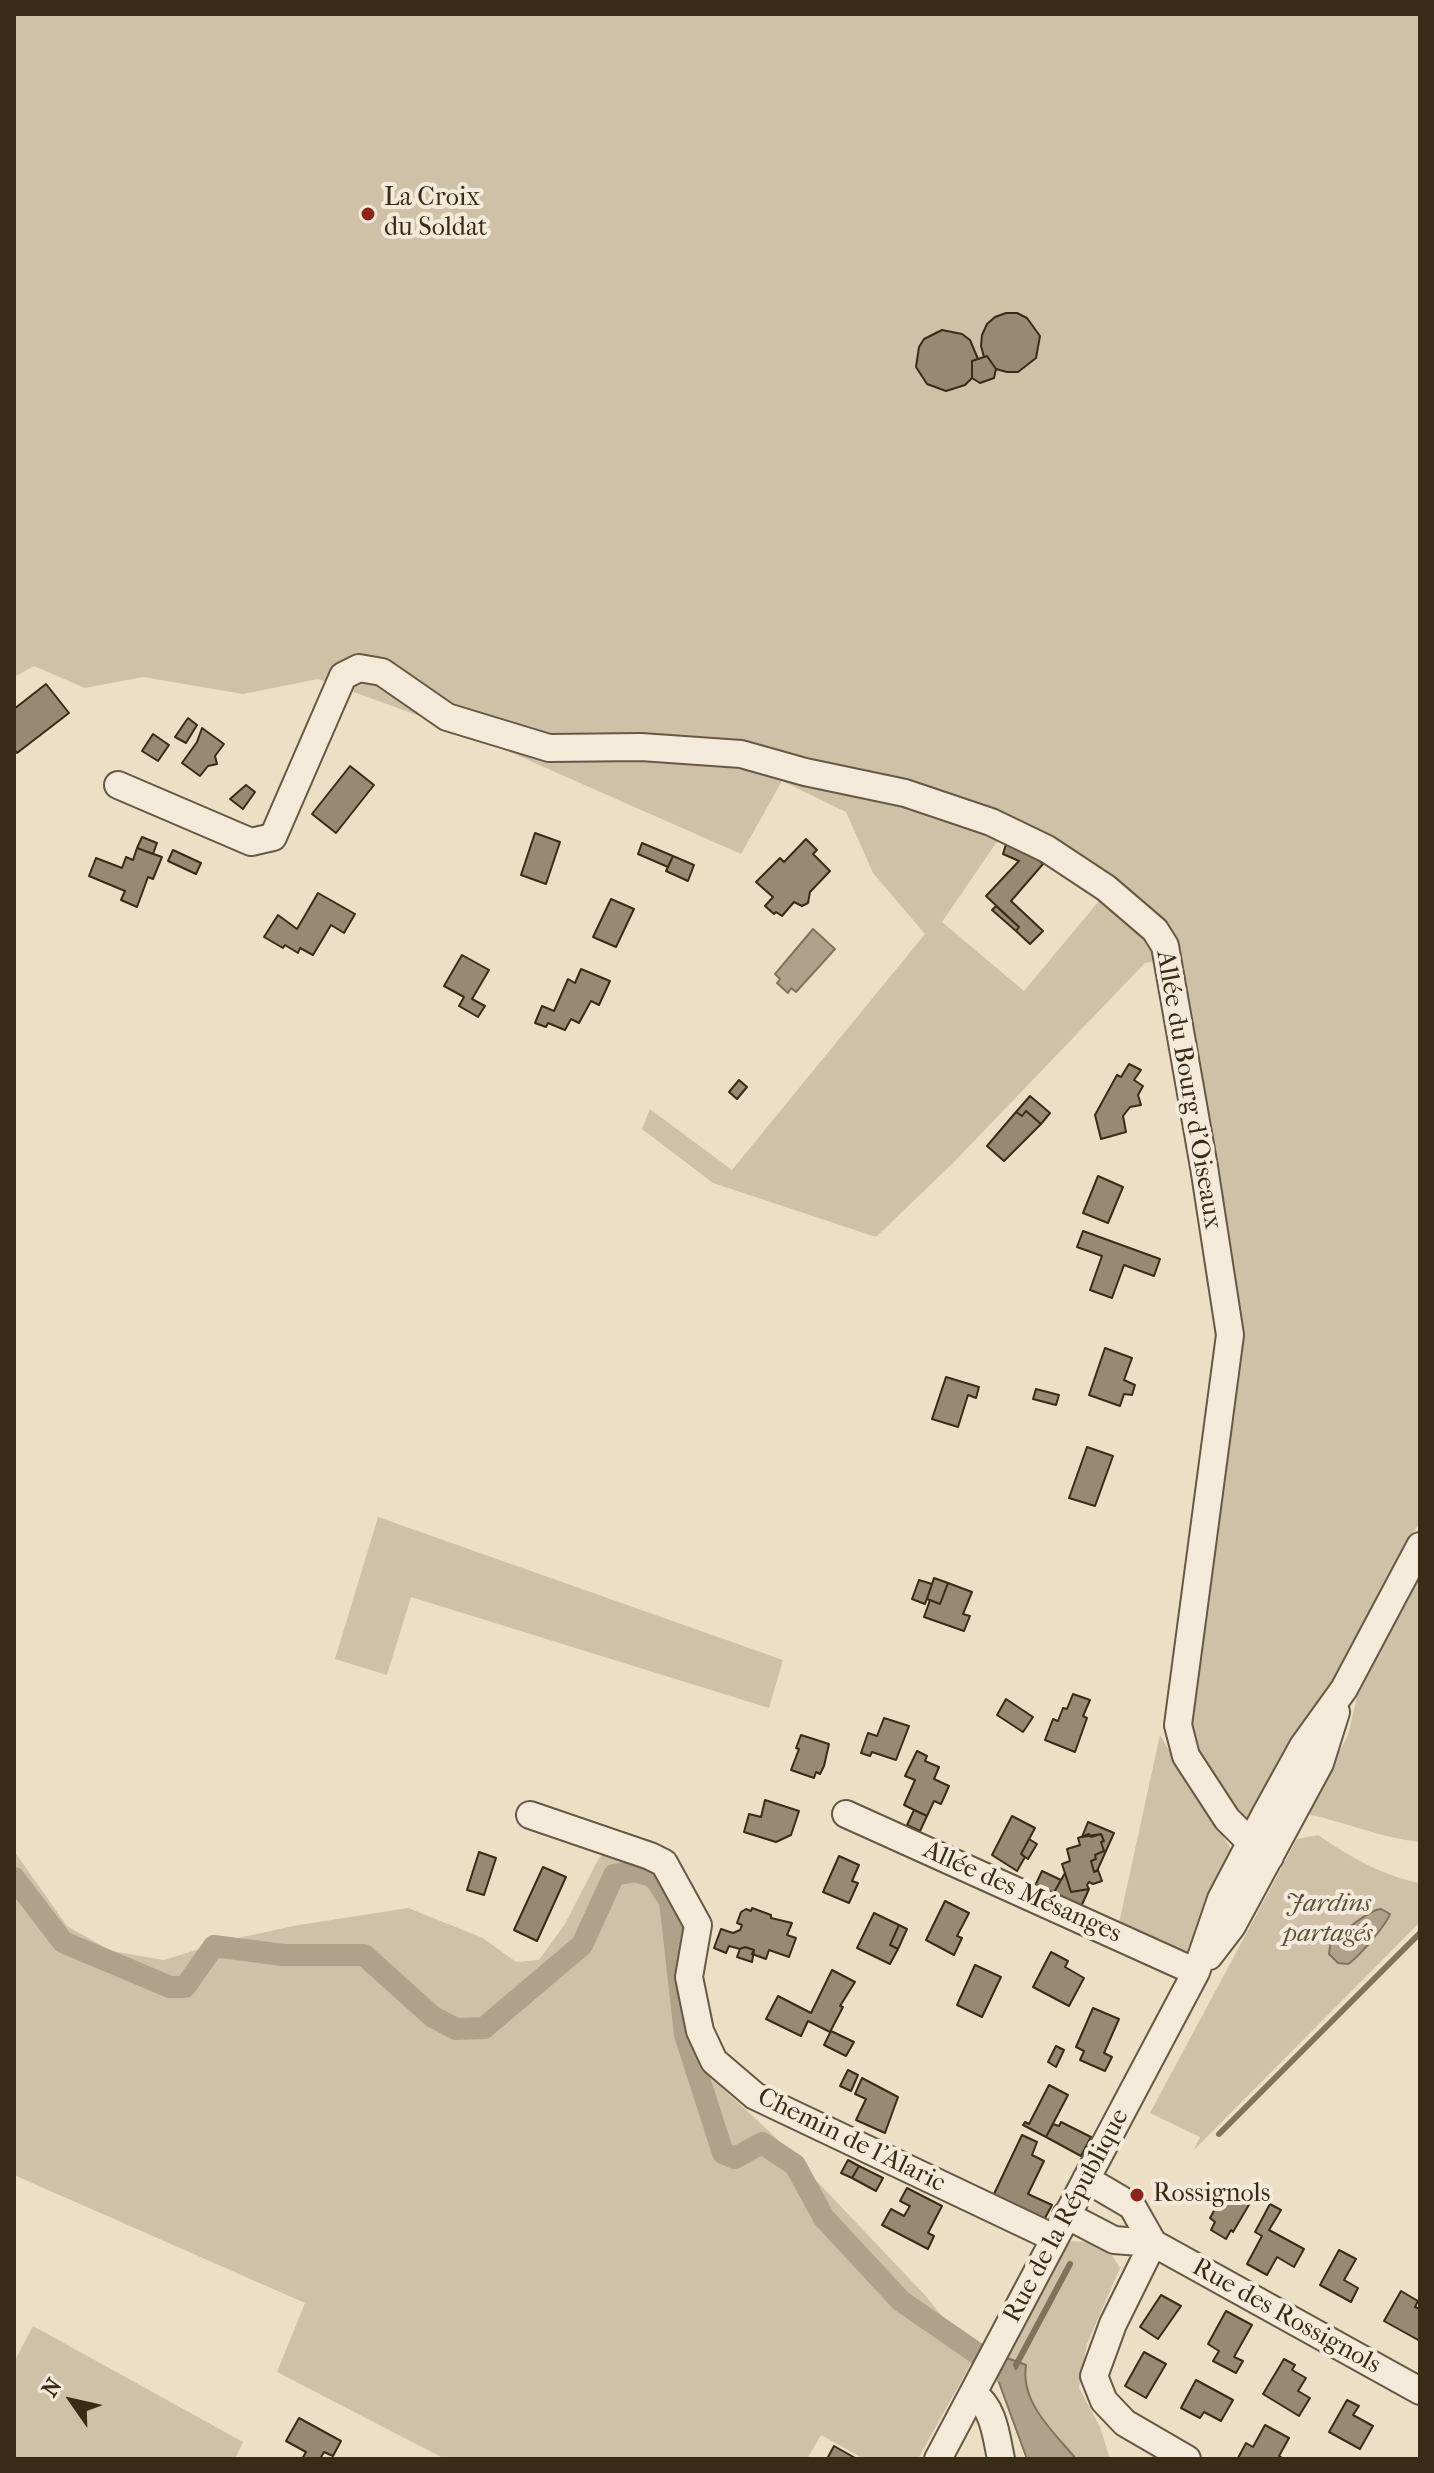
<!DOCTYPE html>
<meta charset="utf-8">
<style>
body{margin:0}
#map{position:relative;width:1434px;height:2473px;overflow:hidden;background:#eddfc6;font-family:"IM FELL French Canon",serif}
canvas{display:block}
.frame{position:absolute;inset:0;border:16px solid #3a2b17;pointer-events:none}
.north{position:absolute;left:32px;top:2361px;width:80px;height:80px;-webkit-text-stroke:6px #f3eada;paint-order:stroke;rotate:304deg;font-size:22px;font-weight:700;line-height:32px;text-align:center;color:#3a2b17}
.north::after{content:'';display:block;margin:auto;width:28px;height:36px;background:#3a2b17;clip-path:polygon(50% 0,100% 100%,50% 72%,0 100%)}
</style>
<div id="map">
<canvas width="1434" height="2473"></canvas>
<div class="frame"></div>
<div class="north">N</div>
</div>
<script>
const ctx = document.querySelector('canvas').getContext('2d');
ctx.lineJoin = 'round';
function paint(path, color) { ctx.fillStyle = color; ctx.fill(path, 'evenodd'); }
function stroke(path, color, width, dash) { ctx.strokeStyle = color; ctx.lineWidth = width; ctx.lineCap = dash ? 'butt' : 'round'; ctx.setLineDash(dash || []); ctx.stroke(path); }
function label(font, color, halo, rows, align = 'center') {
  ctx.font = font + ' "IM FELL French Canon",serif'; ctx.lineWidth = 8; ctx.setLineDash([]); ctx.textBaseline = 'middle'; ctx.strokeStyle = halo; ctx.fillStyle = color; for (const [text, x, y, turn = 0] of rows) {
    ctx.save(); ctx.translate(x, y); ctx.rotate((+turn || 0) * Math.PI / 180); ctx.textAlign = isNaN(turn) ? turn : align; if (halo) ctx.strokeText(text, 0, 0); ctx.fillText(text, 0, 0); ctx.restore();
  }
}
paint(new Path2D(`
 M14 14H1420V1521L1254 1825 1237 1813 1189 1744 1230 1279 1182 956 1145 963 953 1163 876 1237 713 1183 642 1129 650 1109 732 1170 925 934 873 873 846 812 782 781 741 854 469 734 318 679 243 694 143 677 85 688 34 666 14 677ZM1003 833 1104 895 1024 991 942 922Z
 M378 1517 783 1660 769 1708 411 1597 387 1675 335 1659Z
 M1420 1572V1842C1381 1838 1345 1822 1307 1814L1348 1735 1358 1692Z
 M1160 1735 1233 1852 1187 1952 1119 1923Z
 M1318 1835C1349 1856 1382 1876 1420 1883V1922L1193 2151 1200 2137 1150 2113 1297 1839Z
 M651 1840 677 1856 690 1884 700 2050 723 2089 771 2133 924 2294 955 2332 948 2335 945 2343 973 2360 918 2459H864L821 2435 807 2459H445L277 2372 305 2303 14 2175V1851L67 1926 111 1951 164 1960 228 1940 299 1925 408 1908 483 1938 516 1962 539 1960 565 1924 599 1858 622 1841Z
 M1069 2241 1104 2243 1120 2268 1087 2344 1079 2388 1100 2427 1110 2459H1076C1053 2432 1020 2403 1026 2365L1007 2358Z
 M33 2326 243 2442 235 2459H14V2362Z`), '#cfc0a8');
const water = new Path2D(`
 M813 929 835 949 796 992 791 988 788 993 777 983 780 979 775 974Z
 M1381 1909 1390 1914C1386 1925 1358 1958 1348 1964L1338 1963 1329 1954 1331 1939C1347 1931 1368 1910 1381 1909Z
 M1007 2358 1026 2365C1020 2403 1054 2432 1076 2459H1027L997 2377Z`);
paint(water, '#b0a28a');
stroke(water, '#81725c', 2);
stroke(new Path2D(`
 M1219 2134 1420 1933
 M1015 2367 1070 2264`), '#81725c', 6);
stroke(new Path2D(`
 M14 1878 63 1942 170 1987H185L214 1946 283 1955H364L433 2017 456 2029 484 2028 582 1945 614 1875 635 1871 654 1877 670 1901 685 2035 723 2153 735 2158 762 2143 795 2165 824 2218 901 2301 1004 2372`), '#b0a28a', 22);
const building = new Path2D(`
 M1006 313H1017L1027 318 1040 336 1036 358 1018 372H1007L996 369 987 356 984 357 981 346 982 335 987 324 995 317Z
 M942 330 962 334 970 340 978 359 972 361V378L965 385 946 391 927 384 916 367 919 347 924 339Z
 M987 356 996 369 994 378 980 383 972 378V361Z
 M46 684 69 713 17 753 14 749V709Z
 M188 718 197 725 186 743 175 737Z
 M202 728 224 744 215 756 217 764 208 766 200 776 182 763 197 742Z
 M153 734 169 745 158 761 142 751Z
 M350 766 374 785 336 833 312 814Z
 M246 785 255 792 243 809 230 799Z
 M535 833 560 842 546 884 521 875Z
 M142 837 157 843 153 854 137 848Z
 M806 839 817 850 813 854 830 871 810 892 808 903 802 906 794 902 782 916 776 912 774 914 765 906 773 897 756 882 780 858 784 862Z
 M1007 841 1025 847 1043 864 1011 901 1043 931 1030 944 1016 931 1019 927 986 896 1019 861 1003 854Z
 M642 843 673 856 668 867 638 854Z
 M137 848 162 857 153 879 148 877 137 907 121 900 125 891 89 876 96 858 122 868 126 857 133 860Z
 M173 850 201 863 196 874 168 861Z
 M673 856 694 865 688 881 666 871Z
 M318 893 355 914 344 933 331 925 313 955 300 948 298 953 285 945 283 948 264 937 278 915 297 929Z
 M611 899 634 909 616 947 593 937Z
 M996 906 1019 927 1016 931 992 910Z
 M462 955 489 970 472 999 485 1006 478 1017 459 1006 464 997 444 986Z
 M581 969 610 981 599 1005 591 1001 579 1023 571 1019 565 1030 548 1023 546 1027 535 1023 542 1006 554 1011 568 979 575 983Z
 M1129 1064 1141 1070 1134 1080 1143 1086 1138 1095 1141 1105 1130 1107 1123 1116 1126 1132 1101 1139 1095 1115 1117 1075 1121 1077Z
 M739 1080 747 1087 737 1099 729 1092Z
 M1030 1096 1050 1113 1041 1124 1026 1111 1022 1116 1016 1112Z
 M1026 1111 1041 1124 1004 1161 987 1146 1016 1112 1022 1116Z
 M1098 1176 1123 1187 1108 1223 1083 1213Z
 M1083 1231 1160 1259 1154 1276 1124 1265 1112 1298 1090 1290 1102 1256 1077 1247Z
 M1105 1348 1132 1358 1124 1380 1135 1385 1132 1395 1124 1394 1120 1406 1089 1395Z
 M946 1377 979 1387 976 1398 968 1395 958 1427 932 1419Z
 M1036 1389 1059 1395 1056 1405 1033 1399Z
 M1087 1447 1113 1456 1095 1506 1069 1498Z
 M934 1578 948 1583 940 1604 927 1599Z
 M919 1580 932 1584 925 1604 912 1599Z
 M948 1583 972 1592 963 1614 970 1616 964 1631 924 1617 930 1600 940 1604Z
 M1073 1694 1090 1700 1083 1716 1087 1718 1075 1752 1045 1740 1053 1719 1058 1721 1063 1708 1067 1709Z
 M1006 1699 1033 1717 1023 1732 997 1715Z
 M884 1718 909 1726 896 1760 872 1752 870 1756 861 1753 868 1733 877 1736Z
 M801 1735 829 1744 824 1766 820 1774 816 1772 814 1778 791 1770 799 1749 796 1748Z
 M917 1751 927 1756 925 1761 939 1767 934 1779 949 1786 941 1804 934 1801 927 1816 904 1805 915 1780 905 1776Z
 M765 1800 799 1811 791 1835 776 1842 744 1832 749 1814 761 1817Z
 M914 1810 927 1816 920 1831 907 1825Z
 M1012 1816 1035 1828 1021 1854 1025 1857 1017 1871 992 1855Z
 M1088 1822 1114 1833 1097 1871 1094 1872 1091 1861 1096 1859 1095 1855 1104 1851 1101 1842 1104 1841 1101 1834 1082 1837Z
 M1089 1834 1091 1837 1101 1834 1104 1841 1101 1842 1104 1851 1095 1855 1096 1859 1091 1861 1094 1872 1098 1870 1102 1881 1093 1884 1089 1882 1087 1885 1089 1889 1071 1892 1062 1864 1070 1861 1067 1849 1080 1845 1078 1838Z
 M1029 1839 1037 1844 1028 1859 1021 1854Z
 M479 1852 496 1858 484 1895 467 1890Z
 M839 1856 859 1865 852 1881 858 1883 849 1903 823 1892Z
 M543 1867 566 1877 537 1941 514 1930Z
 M1042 1871 1061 1880 1052 1896 1034 1888Z
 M1065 1873 1071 1892 1089 1889 1080 1909 1052 1896Z
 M945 1901 969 1913 957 1936 962 1938 954 1955 926 1940Z
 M752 1908 771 1915V1918L792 1923 787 1935 796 1938 789 1957 769 1950 766 1959 752 1954 754 1950 745 1947 740 1949 729 1946 726 1953 714 1948 721 1929 733 1933 740 1930 742 1925 737 1923 741 1912 746 1909 751 1911Z
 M874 1913 899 1925 890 1945 898 1949 890 1964 857 1948Z
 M899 1925 907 1929 898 1949 890 1945Z
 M745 1947 754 1950 752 1962 737 1957 740 1949Z
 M1051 1952 1068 1961 1065 1967 1084 1978 1069 2006 1033 1987Z
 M975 1965 1001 1977 982 2017 957 2005Z
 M832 1970 855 1982 840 2006 843 2007 830 2032 808 2021 801 2036 766 2019 778 1996 811 2013Z
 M1093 2008 1119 2019 1104 2053 1112 2057 1105 2071 1080 2060 1084 2051 1076 2047Z
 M831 2031 854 2042 846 2056 824 2045Z
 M1056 2046 1064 2050 1056 2067 1048 2062Z
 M848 2070 858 2075 851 2091 840 2086Z
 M862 2078 898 2097 885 2133 856 2120 866 2099 855 2094Z
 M1049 2085 1068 2095 1046 2137 1023 2125 1025 2122 1029 2124Z
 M1061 2122 1091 2137 1081 2156 1046 2137 1053 2124 1059 2126Z
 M1022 2135 1037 2142 1032 2155 1044 2161 1028 2194 1052 2205 1044 2220 993 2196Z
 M848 2160 859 2166 852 2178 841 2173Z
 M859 2166 883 2178 876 2191 852 2178Z
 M907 2188 942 2206 928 2233 934 2236 928 2249 882 2225 891 2209 904 2216 910 2206 900 2201Z
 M1226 2189 1250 2203 1233 2232 1231 2230 1226 2239 1211 2230 1215 2222 1210 2218Z
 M1270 2204 1281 2210 1269 2230 1304 2249 1294 2267 1277 2257 1267 2275 1247 2264 1262 2236 1255 2232Z
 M1339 2250 1356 2259 1344 2280 1358 2288 1351 2302 1320 2285Z
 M1401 2291 1418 2301 1415 2307 1420 2309V2341L1384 2321Z
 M1161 2295 1181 2306 1158 2339 1140 2327Z
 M1226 2311 1252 2325 1234 2357 1243 2361 1236 2373 1213 2361 1219 2351 1208 2344Z
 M1144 2352 1166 2364 1146 2398 1125 2386Z
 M1284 2359 1295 2365 1292 2370 1306 2378 1298 2391 1310 2398 1299 2416 1263 2394Z
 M1196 2380 1233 2400 1221 2421 1204 2412 1200 2418 1181 2408Z
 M1347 2400 1359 2406 1353 2415 1373 2426 1360 2449 1329 2432Z
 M299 2418 341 2441 333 2456 324 2452 320 2459H302L306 2452 286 2441Z
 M1265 2425 1289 2438 1279 2456 1284 2459 1238 2458 1246 2443 1253 2447Z
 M834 2446 857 2459H827Z`);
paint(building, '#978972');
stroke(building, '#3a2b17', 2);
const minor = new Path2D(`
 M118 785 251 842 273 837 343 676 359 668 382 672 447 717 549 748 641 747 741 754 805 772 905 793 991 822 1047 849 1106 888 1155 930 1165 946 1204 1167 1230 1335 1178 1725 1186 1756 1227 1819 1251 1843 1270 1857
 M846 1814 1196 1972
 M530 1815 650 1856 664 1863 698 1925 689 1977 700 2031 714 2061 755 2096 1054 2238
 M1209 1956 1232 1926 1320 1763 1336 1712
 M1086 2179 1132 2206 1153 2243
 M1066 2215 1114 2240 1153 2243 1420 2391
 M1153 2243 1113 2324 1094 2376 1104 2401 1125 2423 1187 2459
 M973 2393C994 2408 996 2435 1001 2459
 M938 2459 1196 1972 1221 1899 1266 1813 1303 1746 1344 1689 1420 1546`);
stroke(minor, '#675843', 30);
stroke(minor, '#f3eada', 26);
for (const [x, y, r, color] of [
 [368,214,8,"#8f2418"],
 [1137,2195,8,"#8f2418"]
]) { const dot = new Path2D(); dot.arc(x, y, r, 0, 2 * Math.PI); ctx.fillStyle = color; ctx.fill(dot); stroke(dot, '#f3eada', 3); }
label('26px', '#3a2b17', '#f3eada', [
 ["La Croix",384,199],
 ["du Soldat",384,229],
 ["Rossignols",1153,2195]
], 'left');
label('26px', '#3a2b17', '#f3eada', [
 ["Allée du Bourg d'Oiseaux",1188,1090,80],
 ["Allée des Mésanges",1022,1893,24],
 ["Chemin de l'Alaric",851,2141,26],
 ["Rue de la République",1067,2216,-62],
 ["Rue des Rossignols",1286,2317,29]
]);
label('italic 26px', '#5f503b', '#f3eada', [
 ["Jardins",1328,1905],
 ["partagés",1328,1935]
]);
</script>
